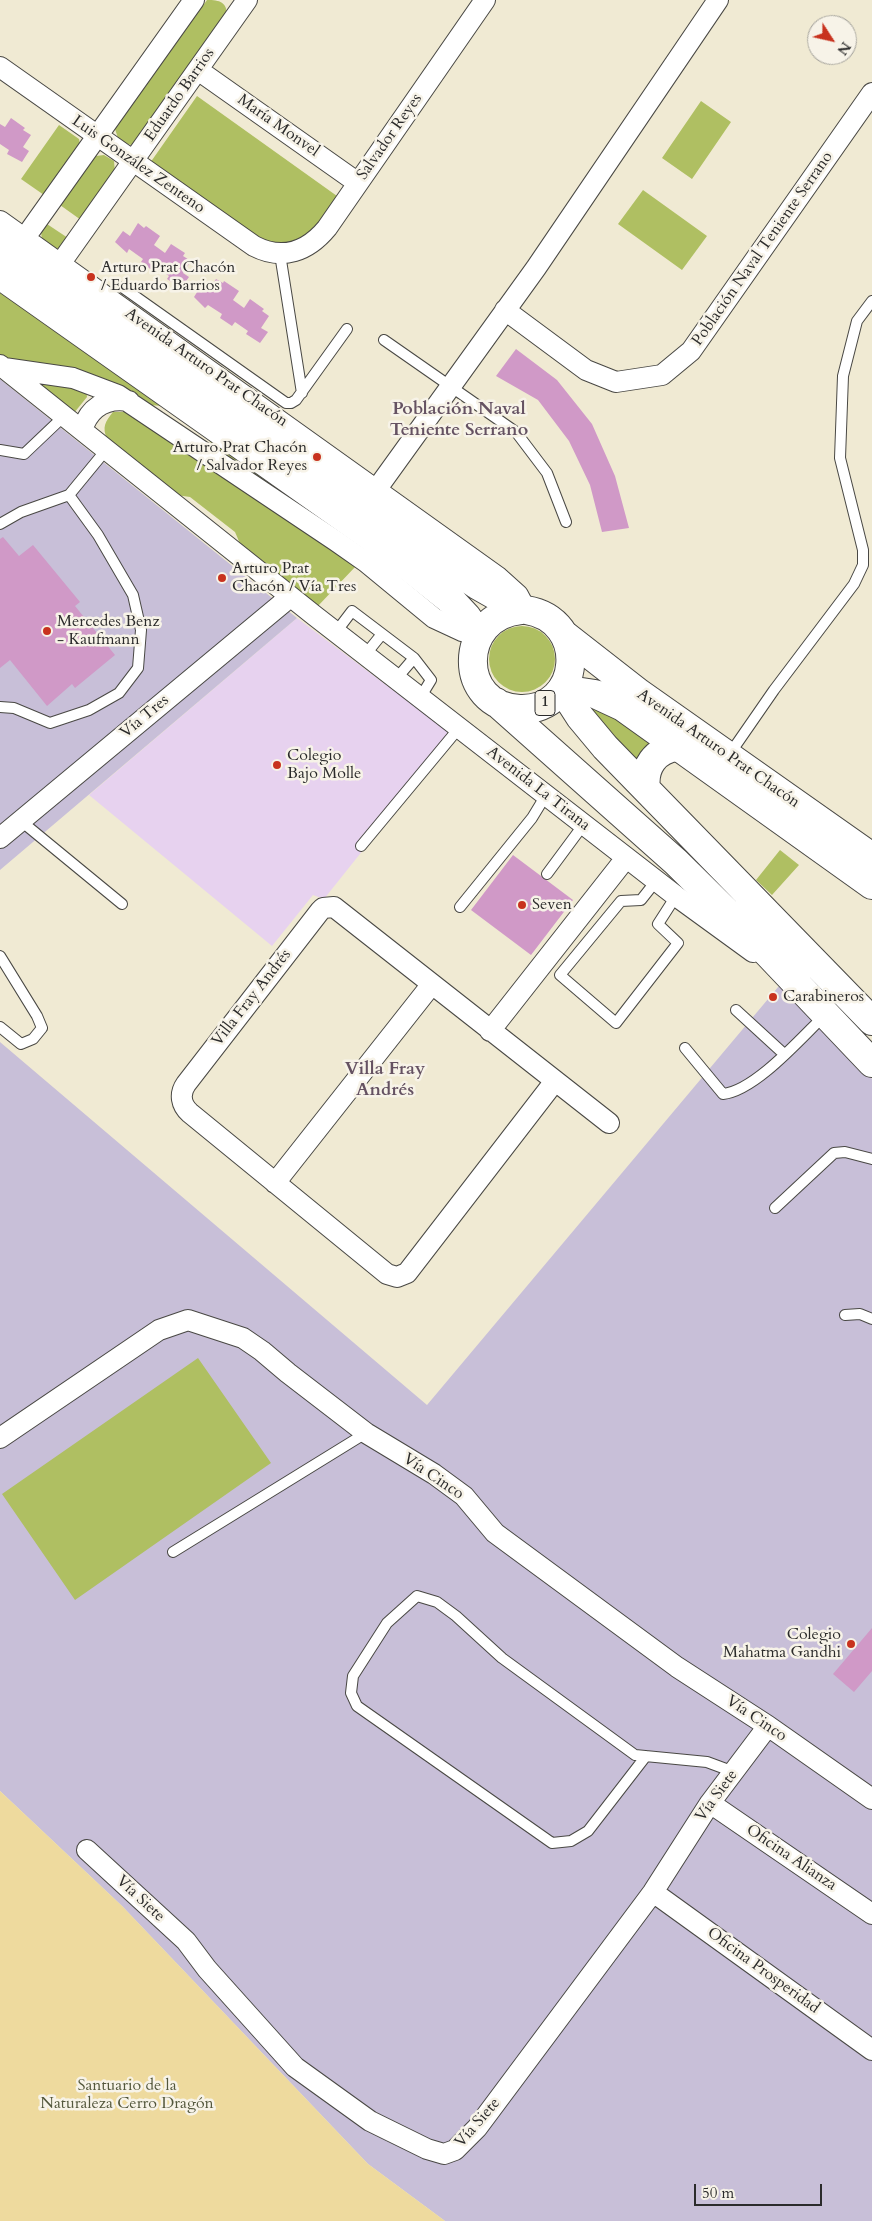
<!DOCTYPE html>
<meta charset="utf-8">
<style>
body{margin:0}
#map{position:relative;width:872px;height:2221px;overflow:hidden;background:#f0ead3;font-family:Cardo,serif}
canvas{display:block}
.north{position:absolute;left:807px;top:15px;width:50px;height:50px;box-sizing:border-box;background:#f7f3e8;border:1px solid #a5a39c;border-radius:50%;rotate:125deg;font-size:14px;font-weight:700;line-height:20px;text-align:center;color:#2b2b2b}
.north::after{content:'';display:block;margin:auto;width:18px;height:22px;background:#c8321e;clip-path:polygon(50% 0,100% 100%,50% 72%,0 100%)}
.scale{position:absolute;left:694px;top:2184px;width:128px;height:22px;box-sizing:border-box;border:2px solid #2b2b2b;border-top:0;padding-left:6px;font-size:15px;line-height:18px;white-space:nowrap;color:#2b2b2b;-webkit-text-stroke:4px #f7f3e8;paint-order:stroke}
</style>
<div id="map">
<canvas width="872" height="2221"></canvas>
<div class="north">N</div>
<div class="scale">50 m</div>
</div>
<script>
const ctx = document.querySelector('canvas').getContext('2d');
ctx.lineJoin = 'round';
function paint(path, color) { ctx.fillStyle = color; ctx.fill(path, 'evenodd'); }
function stroke(path, color, width, dash) { ctx.strokeStyle = color; ctx.lineWidth = width; ctx.lineCap = dash ? 'butt' : 'round'; ctx.setLineDash(dash || []); ctx.stroke(path); }
function label(font, color, halo, rows, align = 'center') {
  ctx.font = font + ' Cardo,serif'; ctx.lineWidth = 5; ctx.setLineDash([]); ctx.textBaseline = 'middle'; ctx.strokeStyle = halo; ctx.fillStyle = color; for (const [text, x, y, turn = 0] of rows) {
    ctx.save(); ctx.translate(x, y); ctx.rotate((+turn || 0) * Math.PI / 180); ctx.textAlign = isNaN(turn) ? turn : align; if (halo) ctx.strokeText(text, 0, 0); ctx.fillText(text, 0, 0); ctx.restore();
  }
}
paint(new Path2D(`
 M297 618 454 736 324 899 313 895 272 946 89 795Z`), '#e7d2ef');
paint(new Path2D(`
 M0 379 297 618 0 870Z
 M784 980 872 1079V2221H445L368 2164 122 1906 0 1791V1042L427 1405Z`), '#c8bfd8');
paint(new Path2D(`
 M207 0C220 0 227 2 227 16L137 142 131 145 119 141 115 129Z
 M197 96 337 196C315 228 307 255 262 241L150 163Z
 M701 101 731 122 692 179 662 158Z
 M59 125 79 139 80 144 44 195 21 179Z
 M104 155 114 161 115 173 81 220 60 205 96 156Z
 M643 190 707 236 682 270 618 224Z
 M47 224 68 238 62 248 55 249 42 240 41 232Z
 M0 289 81 342 360 547 215 449 209 440 163 406 149 405 126 390 95 375 11 361 0 354Z
 M43 383 86 388 87 397 74 413 40 386Z
 M113 412H127L356 566 317 607 241 546 235 532 190 497 176 495 107 439C102 427 105 422 113 412Z
 M489 659a33 33 0 1 1 66 0a33 33 0 1 1-66 0Z
 M584 705 606 709 655 743 638 767Z
 M780 850 799 865 772 895 756 880Z
 M198 1358 271 1463 75 1600 2 1494Z`), '#afbf62');
paint(new Path2D(`
 M0 1791 122 1906 368 2164 445 2221H0Z`), '#eeda9e');
paint(new Path2D(`
 M11 118 25 128 23 130 31 135 23 147 29 151 22 162 7 154 9 150 0 144V124L5 127Z
 M138 223 144 228 146 226 160 236 154 245 165 253 171 244 185 253 183 256 191 261 183 273 189 277 181 288 167 279 169 276 156 267 153 271 141 262 143 259 129 249 127 253 115 242 123 231 130 236Z
 M216 279 223 283 224 281 239 291 233 300 244 308 250 299 264 309 262 311 269 316 261 328 268 332 260 343 246 334 248 331 235 322 232 326 220 318 222 314 208 305 205 308 194 297 201 286 208 291Z
 M516 349 557 380 592 424 615 476 629 528 602 532 590 485 569 441 538 400 496 376Z
 M3 537 19 556 33 545 80 602 75 606 115 655 75 688 72 684 47 706 10 660 0 668V539Z
 M513 855 573 900 531 955 471 910Z
 M872 1628V1671L854 1692 833 1674Z`), '#d099c7');
const lane = new Path2D(`
 M280 254 302 393
 M122 287 286 403H291L296 400 347 329
 M384 340 516 432 547 473 566 522
 M0 450 24 454 64 416
 M0 524 21 512 69 495 106 450
 M336 632 352 611 414 658 396 679
 M365 655 382 634
 M414 658 431 680 420 698
 M0 707 14 708 50 723 89 710 119 693 138 668 141 630 133 595 98 535 69 495
 M729 755 774 690 854 584 863 565V550L840 458 843 376 857 321 872 301
 M21 821 122 904
 M361 846 459 728
 M547 874 584 824
 M656 881 641 900 621 901 560 975 616 1023 678 943 658 924 676 896
 M460 907 532 818 546 795
 M0 956 37 1016 42 1028 33 1039 21 1044 0 1027
 M736 1010 784 1054
 M685 1048 723 1094C755 1091 801 1038 825 1015
 M775 1208 834 1153 845 1152 872 1159
 M845 1315 860 1314 872 1319
 M173 1552 366 1433
 M646 1756 588 1831 571 1841 552 1843 357 1706 351 1693 353 1676 387 1623 417 1596 437 1602 456 1616 502 1658 635 1755 707 1762 734 1772`);
const street = new Path2D(`
 M0 67 254 246C283 261 308 251 327 228L485 0
 M198 70 358 183
 M0 221 498 577 518 595 526 610
 M24 239 194 0
 M60 264 247 0
 M505 310 586 370 616 382 662 375 691 351 872 93
 M0 365 315 616 676 896 753 952
 M4 368 73 378 118 395 336 541 366 562 434 618 462 631 479 635
 M82 430C89 408 105 397 129 401
 M376 490 536 268 718 0
 M0 838 290 597
 M490 1031 626 858
 M555 1081 407 1273 397 1277 387 1274 190 1113C181 1105 179 1094 186 1084L320 911 323 908 334 907 609 1123
 M275 1183 432 984
 M0 1438 159 1330 188 1320 243 1338 262 1351 288 1373 366 1433 434 1474 464 1496 495 1533 677 1667 768 1726 872 1799
 M710 1803 872 1914
 M87 1850 186 1941 207 1969 295 2067 370 2121 427 2149 444 2154 455 2150 477 2128 653 1892 710 1803 768 1726
 M653 1892 872 2050`);
const primary = new Path2D(`
 M566 636 639 693 872 857
 M562 689 595 694 623 707 872 885`);
const highway = new Path2D(`
 M0 245 383 519 477 585 521 610
 M0 275 371 537 454 603 467 617 479 635
 M521 610C457 616 457 707 520 709 582 711 590 620 526 610
 M562 689 580 717 605 747 872 1021
 M496 702 676 862 755 940 872 1063
 M646 789C643 767 655 750 677 747`);
stroke(lane, '#494844', 12);
stroke(street, '#494844', 22);
stroke(primary, '#494844', 30);
stroke(highway, '#494844', 30);
stroke(lane, '#fff', 10);
stroke(street, '#fff', 20);
stroke(primary, '#fff', 28);
stroke(highway, '#fff', 28);
for (const [x, y, r, color] of [
 [91,277,5,"#c8321e"],
 [317,457,5,"#c8321e"],
 [222,578,5,"#c8321e"],
 [47,631,5,"#c8321e"],
 [277,765,5,"#c8321e"],
 [522,905,5,"#c8321e"],
 [773,997,5,"#c8321e"],
 [851,1644,5,"#c8321e"]
]) { const dot = new Path2D(); dot.arc(x, y, r, 0, 2 * Math.PI); ctx.fillStyle = color; ctx.fill(dot); stroke(dot, '#f7f3e8', 2); }
for (const [x, y, w] of [
 [545,703,20]
]) { const box = new Path2D(); box.roundRect(x - w / 2, y - 12.5, w, 25, 4); ctx.fillStyle = '#f7f3e8'; ctx.fill(box); stroke(box, '#2b2b2b', 1); }
label('bold 15px', '#2b2b2b', null, [
 ["1",545,703]
]);
label('16px', '#2b2b2b', '#f7f3e8', [
 ["Eduardo Barrios",180,95,-55],
 ["María Monvel",278,126,35],
 ["Salvador Reyes",390,137,-55],
 ["Luis González Zenteno",138,165,35],
 ["Población Naval Teniente Serrano",763,249,-55],
 ["Avenida Arturo Prat Chacón",206,368,35],
 ["Vía Tres",145,717,-40],
 ["Avenida Arturo Prat Chacón",718,749,35],
 ["Avenida La Tirana",538,789,38],
 ["Villa Fray Andrés",252,998,-52],
 ["Vía Cinco",433,1477,34],
 ["Vía Cinco",756,1719,34],
 ["Vía Siete",717,1796,-54],
 ["Oficina Alianza",791,1858,34],
 ["Vía Siete",140,1899,43],
 ["Oficina Prosperidad",763,1971,36],
 ["Vía Siete",478,2123,-49]
]);
label('16px', '#2b2b2b', '#f7f3e8', [
 ["Arturo Prat Chacón",101,268],
 ["/ Eduardo Barrios",101,286],
 ["Arturo Prat Chacón",307,448,"right"],
 ["/ Salvador Reyes",307,466,"right"],
 ["Arturo Prat",232,569],
 ["Chacón / Vía Tres",232,587],
 ["Mercedes Benz",57,622],
 ["- Kaufmann",57,640],
 ["Colegio",287,756],
 ["Bajo Molle",287,774],
 ["Seven",532,905],
 ["Carabineros",783,997],
 ["Colegio",841,1635,"right"],
 ["Mahatma Gandhi",841,1653,"right"]
], 'left');
label('16px', '#53573c', '#f7f3e8', [
 ["Santuario de la",127,2086],
 ["Naturaleza Cerro Dragón",127,2104]
]);
label('bold 18px', '#655262', '#f7f3e8', [
 ["Población Naval",459,410],
 ["Teniente Serrano",459,431],
 ["Villa Fray",385,1070],
 ["Andrés",385,1091]
]);
</script>
